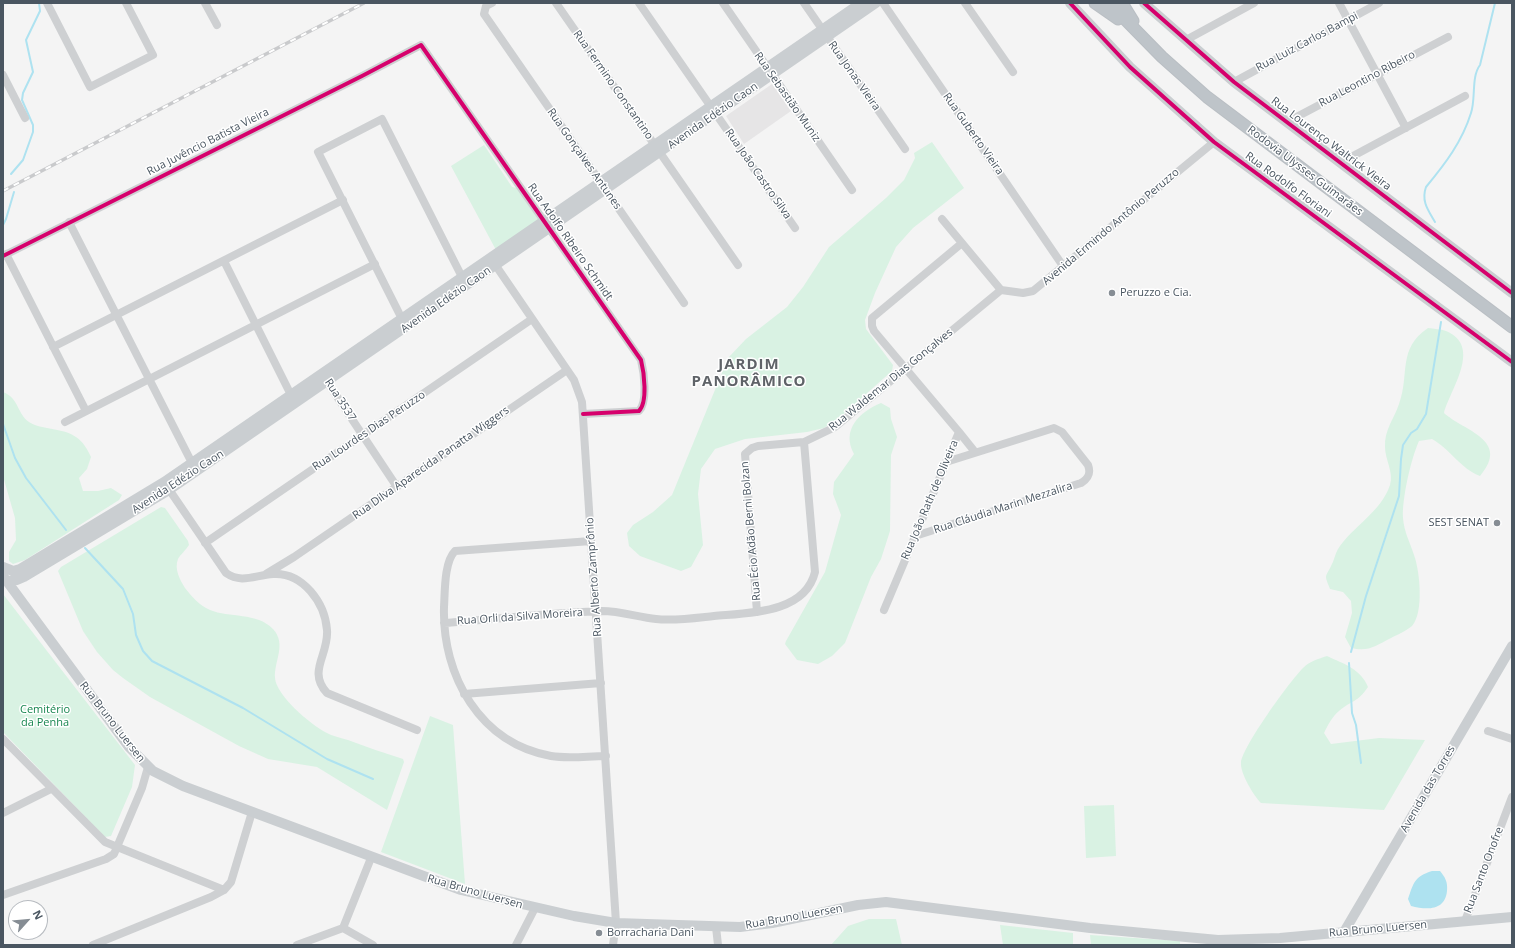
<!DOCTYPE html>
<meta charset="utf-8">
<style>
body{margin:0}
#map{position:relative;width:1515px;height:948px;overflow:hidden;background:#f4f4f4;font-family:"Open Sans",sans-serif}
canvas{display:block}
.frame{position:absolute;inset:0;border:4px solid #4a5661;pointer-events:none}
.north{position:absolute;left:8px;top:900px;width:40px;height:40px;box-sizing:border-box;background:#fff;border:1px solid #b7bbc0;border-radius:50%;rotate:63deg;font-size:11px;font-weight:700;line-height:16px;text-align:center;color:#4a5661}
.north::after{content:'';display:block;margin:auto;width:14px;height:18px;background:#868d94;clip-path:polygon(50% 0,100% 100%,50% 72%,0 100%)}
</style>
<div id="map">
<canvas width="1515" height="948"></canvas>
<div class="frame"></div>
<div class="north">N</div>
</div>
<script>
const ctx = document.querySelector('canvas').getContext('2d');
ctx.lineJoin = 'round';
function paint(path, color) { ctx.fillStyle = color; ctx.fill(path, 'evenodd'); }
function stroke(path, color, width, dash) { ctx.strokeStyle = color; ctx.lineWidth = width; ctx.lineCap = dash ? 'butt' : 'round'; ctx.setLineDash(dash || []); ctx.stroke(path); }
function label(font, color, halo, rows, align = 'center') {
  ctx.font = font + ' "Open Sans",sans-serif'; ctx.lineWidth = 3; ctx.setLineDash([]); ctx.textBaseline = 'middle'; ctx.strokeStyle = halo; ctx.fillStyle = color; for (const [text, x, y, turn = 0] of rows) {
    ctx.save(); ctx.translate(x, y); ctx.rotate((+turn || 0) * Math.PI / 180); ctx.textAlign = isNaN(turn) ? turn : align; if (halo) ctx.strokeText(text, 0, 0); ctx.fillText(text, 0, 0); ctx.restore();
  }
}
paint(new Path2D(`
 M772 84 791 111 744 144 726 116Z`), '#e6e5e6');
paint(new Path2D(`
 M932 142 964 188 913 228 896 247 875 293 865 320 866 329 893 365 892 371 841 416 824 428 807 432 745 439 715 449 701 469 698 494 703 545 691 567 681 571 640 556 629 546 627 533 633 525 653 512 672 495 728 358 746 339 787 307 803 287 829 247 886 198 904 180 915 158 914 153Z
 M484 145 512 187 517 188 539 221 496 250 451 166Z
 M1428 328C1434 329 1441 329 1446 331 1483 346 1450 390 1444 413 1464 431 1511 440 1480 476 1461 469 1450 449 1432 439L1419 441C1411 459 1402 498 1403 518 1404 532 1410 542 1414 555 1420 571 1424 613 1412 626 1406 631 1397 635 1391 638 1375 646 1369 652 1351 648L1345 637 1352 613 1351 601 1343 592 1330 589C1329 586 1326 580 1326 577 1326 574 1330 569 1331 566 1334 561 1335 554 1338 549 1353 526 1381 512 1390 485 1394 472 1385 460 1385 447 1384 430 1394 419 1399 404 1410 374 1397 349 1428 328Z
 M3 392C19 398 17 414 29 422 33 425 41 427 47 428 69 432 81 434 91 457L87 469 79 478 83 491H98L111 488 122 495 119 500 25 560 13 564 9 561V552L16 540 15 518 3 476Z
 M881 403 890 408 891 419 897 437 891 455 890 531 881 559 871 577 845 643 832 656 818 664 797 660 785 644 786 641 825 572 841 515 833 494 834 482 854 454C841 430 859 412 881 403Z
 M161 507 165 508 188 541 189 545C186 550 180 555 178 559 174 569 180 580 185 588 192 597 199 605 210 610 229 618 257 612 273 629 287 644 274 661 275 678 276 695 310 724 325 732 332 736 341 738 348 740 366 747 385 753 403 759L404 762 387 810 317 767 268 759 239 746 150 697 123 678 113 670 97 652 83 631 58 571 61 567Z
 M3 594 135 765 132 787 111 836 105 837 3 732Z
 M1327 656C1344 664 1361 669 1368 687 1357 703 1352 700 1339 711 1332 717 1328 725 1324 733L1331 744 1379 738 1425 740 1384 810 1261 803C1254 796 1240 773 1241 763 1242 747 1290 681 1303 668 1310 661 1318 659 1327 656Z
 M430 716 453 725 465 884 381 852Z
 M1114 805 1116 856 1086 858 1084 806Z
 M869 919H896L902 945H831L848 926Z
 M1000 925 1073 933V945H1003Z
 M1090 935 1180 941V945H1091Z`), '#d9f2e3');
paint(new Path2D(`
 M1432 871H1440C1445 877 1448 882 1447 891 1445 911 1427 910 1411 906L1408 899C1414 882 1414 877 1432 871Z`), '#aee2f0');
stroke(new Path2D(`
 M11 174 23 160 33 132V125L22 100 23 93 33 72 26 40 40 11 39 3
 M1435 222C1428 210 1421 201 1426 187 1445 164 1462 142 1471 113 1476 98 1471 77 1480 65L1495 3
 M3 225 6 219 14 192
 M3 424 15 458 26 478 66 530
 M85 548 123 589 133 614 136 635 143 651 152 661 243 708 327 759 373 779
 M1351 652 1366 596 1399 496 1401 459 1403 445 1411 433 1417 429 1426 414 1441 322
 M1349 663 1352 713 1356 725 1361 763`), '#aee2f0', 2);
const highway = new Path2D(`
 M1095 3 1118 19
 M1109 3 1162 57 1207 97 1512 327
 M1122 3 1133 21`);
stroke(highway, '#b9bec3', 13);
stroke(new Path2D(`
 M47 3 90 87 153 55 126 3
 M205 3 217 25
 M492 3 486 6 484 14 684 303
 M556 3 738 265
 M639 3 795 228
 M723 3 852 190
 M804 3 905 149
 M883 3 1063 266
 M965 3 1013 72
 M1339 3 1406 128
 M1186 40 1254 3
 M3 75 25 118
 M1234 82 1379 3
 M1287 122 1448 37
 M1340 163 1465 96
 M942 219 1001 290
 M69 222 192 463
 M6 254 86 411
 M3 256 362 76 421 45 641 360C644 372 648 402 639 411L583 414
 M492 260 574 380 582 402 616 923 613 945
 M224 261 291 395
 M1001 290 1023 293 1033 291 1214 142
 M402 319 318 152 382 119 462 277
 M53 347 343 200
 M324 377 397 487
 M65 422 375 264
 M959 432 975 452
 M166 485 226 573C242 584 255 575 273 574 303 572 325 603 327 630 329 655 307 671 327 693L417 730
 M915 536 1081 483C1089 478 1091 473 1088 465L1062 432 1054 428 946 462
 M591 541 455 551C444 562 445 592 444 607 442 676 480 743 551 756 569 759 588 756 606 756
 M205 543 532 319
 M266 574 294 557 567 370
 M884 610 959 432 874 331 872 326V318L962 243
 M757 612 745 454 752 448 758 446 804 442 835 427 1001 290
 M444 623C497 619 549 613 602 611 620 611 638 617 656 619 675 621 695 618 714 616 747 613 805 614 815 572L804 442
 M464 694 601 683
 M1488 731 1512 739
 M3 739 105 842 224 890
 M3 813 51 789
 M3 895 106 859 114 854 142 788 148 767
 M1465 921 1512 797
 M716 927 718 945
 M343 928 373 945
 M93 945 211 897 224 890 231 882 252 812
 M297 945 343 928 371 858
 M516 945 535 908`), '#ced0d2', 8);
stroke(new Path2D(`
 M1070 3 1130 67 1214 142 1512 362
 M1144 3 1234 82 1512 293
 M3 567 13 571 20 569 164 482 861 3
 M3 576 129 747 153 771 183 786 461 890 574 916 616 923 740 927 772 923 858 905 886 902 1090 928 1218 940 1280 938 1512 917
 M7 581 17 580 24 577 169 490 876 3
 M1344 932 1512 646`), '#caced1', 10);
stroke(highway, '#bec4c9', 11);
const rail = new Path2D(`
 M3 191 364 3`);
stroke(rail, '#c9cacc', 3.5);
stroke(rail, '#fff', 2, [6]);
stroke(new Path2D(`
 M1070 3 1130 67 1214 142 1512 362
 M1144 3 1234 82 1512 293
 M3 256 362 76 421 45 641 360C644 372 648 402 639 411L583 414`), '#d6006c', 4);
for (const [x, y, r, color] of [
 [1112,293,4,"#868d94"],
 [1497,523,4,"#868d94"],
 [599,933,4,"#868d94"]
]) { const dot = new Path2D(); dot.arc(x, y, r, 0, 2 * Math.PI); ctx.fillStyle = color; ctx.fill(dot); stroke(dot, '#fff', 1.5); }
label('11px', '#4a5661', '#fff', [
 ["Rua Luiz Carlos Bampi",1307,42,-28],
 ["Rua Jonas Vieira",854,76,55],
 ["Rua Leontino Ribeiro",1367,79,-28],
 ["Rua Fermino Constantino",613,85,55],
 ["Rua Sebastião Muniz",787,97,55],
 ["Avenida Edézio Caon",713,116,-35],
 ["Rua Guberto Vieira",973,134,55],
 ["Rua Juvêncio Batista Vieira",208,142,-27],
 ["Rua Lourenço Waltrick Vieira",1331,144,37],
 ["Rua Gonçalves Antunes",584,159,55],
 ["Rodovia Ulysses Guimarães",1305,171,37],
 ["Rua João Castro Silva",758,174,55],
 ["Rua Rodolfo Floriani",1288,185,36],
 ["Avenida Ermindo Antônio Peruzzo",1111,227,-40],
 ["Rua Adolfo Ribeiro Schmidt",570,242,55],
 ["Avenida Edézio Caon",446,300,-35],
 ["Rua Waldemar Dias Gonçalves",891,380,-39],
 ["Rua 3537",340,400,57],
 ["Rua Lourdes Dias Peruzzo",369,431,-34],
 ["Rua Dilva Aparecida Panatta Wiggers",431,463,-35],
 ["Avenida Edézio Caon",178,482,-33],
 ["Rua João Rath de Oliveira",930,500,-67],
 ["Rua Cláudia Marin Mezzalira",1003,508,-18],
 ["Rua Écio Adão Berni Bolzan",751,531,-95],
 ["Rua Alberto Zamprônio",594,577,-94],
 ["Rua Orli da Silva Moreira",520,617,-4],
 ["Rua Bruno Luersen",112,722,52],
 ["Avenida das Torres",1428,789,-60],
 ["Rua Santo Onofre",1484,870,-69],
 ["Rua Bruno Luersen",475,892,16],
 ["Rua Bruno Luersen",794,917,-10],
 ["Rua Bruno Luersen",1378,929,-5]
]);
label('11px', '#4a5661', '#fff', [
 ["Peruzzo e Cia.",1120,293],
 ["SEST SENAT",1489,523,"right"],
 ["Borracharia Dani",607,933]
], 'left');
label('11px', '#17864f', '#fff', [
 ["Cemitério",45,710],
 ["da Penha",45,723]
]);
ctx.letterSpacing = '1px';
label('bold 15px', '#5f6368', '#fff', [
 ["JARDIM",749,365],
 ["PANORÂMICO",749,382]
]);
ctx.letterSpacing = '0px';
</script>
